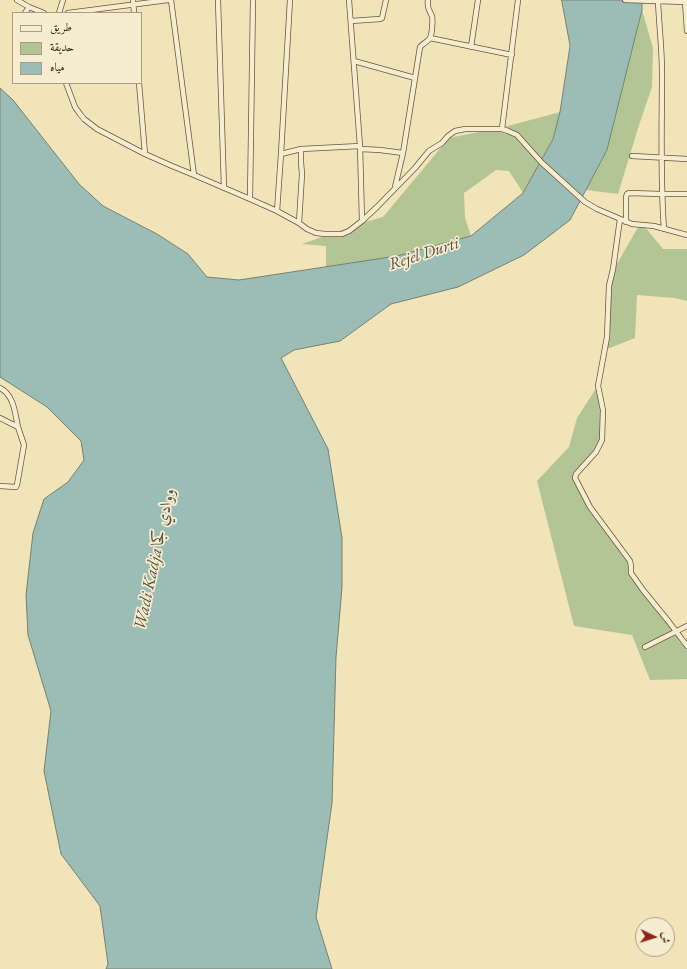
<!DOCTYPE html>
<meta charset="utf-8">
<style>
body{margin:0}
#map{position:relative;width:687px;height:969px;overflow:hidden;background:#f1e4b8;font-family:"EB Garamond",Amiri,serif}
canvas{display:block}
.legend{position:absolute;left:12px;top:12px;width:130px;height:72px;box-sizing:border-box;background:#f6edd1;border:1px solid #ab9d83;margin:0;padding:5px 7px;list-style:none;font-size:12px;color:#3b260e}
.legend li{display:flex;align-items:center;gap:8px;height:20px}
.legend b{width:20px;border:1px solid #ab9d83}
.north{position:absolute;left:635px;top:917px;width:40px;height:40px;box-sizing:border-box;background:#f6edd1;border:1px solid #ab9d83;border-radius:50%;rotate:94deg;font-size:11px;font-weight:700;line-height:16px;text-align:center;color:#3b260e}
.north::after{content:'';display:block;margin:auto;width:14px;height:18px;background:#8f2418;clip-path:polygon(50% 0,100% 100%,50% 72%,0 100%)}
</style>
<div id="map">
<canvas width="687" height="969"></canvas>
<ul class="legend">
<li><b style="height:5px;background:#f6edd1"></b>طريق</li>
<li><b style="height:11px;background:#b3c594"></b>حديقة</li>
<li><b style="height:11px;background:#9cbdb6"></b>مياه</li>
</ul>
<div class="north">ش</div>
</div>
<script>
const ctx = document.querySelector('canvas').getContext('2d');
ctx.lineJoin = 'round';
function paint(path, color) { ctx.fillStyle = color; ctx.fill(path, 'evenodd'); }
function stroke(path, color, width, dash) { ctx.strokeStyle = color; ctx.lineWidth = width; ctx.lineCap = dash ? 'butt' : 'round'; ctx.setLineDash(dash || []); ctx.stroke(path); }
function label(font, color, halo, rows, align = 'center') {
  ctx.font = font + ' "EB Garamond",Amiri,serif'; ctx.lineWidth = 3.5; ctx.setLineDash([]); ctx.textBaseline = 'middle'; ctx.strokeStyle = halo; ctx.fillStyle = color; for (const [text, x, y, turn = 0] of rows) {
    ctx.save(); ctx.translate(x, y); ctx.rotate((+turn || 0) * Math.PI / 180); ctx.textAlign = isNaN(turn) ? turn : align; if (halo) ctx.strokeText(text, 0, 0); ctx.fillText(text, 0, 0); ctx.restore();
  }
}
paint(new Path2D(`
 M642 10 653 48 652 87 639 125 618 194 586 190 607 150Z
 M560 112 553 139 523 193 509 171 496 170 464 193 465 218 471 236 397 256 326 267V246L302 244 362 223 383 217 449 138 504 127Z
 M641 222 663 249H687V301L675 298 637 295 635 338 607 349 610 290 614 269Z
 M597 387 602 410 601 440 595 452 575 474V481L629 561 630 574 674 631 679 641 687 650V679L650 680 632 635 574 626 537 481 569 447 577 418Z`), '#b3c594');
const water = new Path2D(`
 M562 0H642V10L607 150 570 220 524 255 458 287 391 304 340 341 294 350 281 358 328 449 342 538V587L336 657 332 803 316 917 332 969H106L108 964 100 906 61 854 44 771 51 711 28 635 26 595 33 533 44 499 68 482 84 460 81 441 47 407 0 377V88L13 100 79 184 103 206 157 234 188 254 207 277 239 280 397 256 471 236 523 193 553 139 560 112 570 46Z`);
paint(water, '#9cbdb6');
stroke(water, '#758173', 1);
const minor = new Path2D(`
 M17 0 29 7 44 13
 M133 0 134 13
 M171 0 194 175
 M218 0 224 188
 M349 0 360 146 362 221
 M625 0 687 2
 M658 1C659 25 662 49 662 72 662 124 660 176 664 229
 M685 2 687 31
 M25 13 29 7
 M59 13 63 0
 M68 13 168 0
 M351 21 380 19 382 18 386 0
 M430 38 512 55
 M471 47 478 0
 M354 61 415 78
 M66 83 75 107 80 114 84 119 97 129 145 154 172 166 194 175 250 199 277 211 299 223 307 229 316 233 325 234H342L349 231 362 221 377 207 415 168 429 151 442 143 448 136 455 131 465 129H502L508 131 517 135 542 163 585 202 597 209 632 224 654 226 687 235
 M139 83 145 154
 M502 129 518 0
 M361 149 380 150 403 153
 M281 154 301 149 360 146
 M632 156 687 159
 M395 187 403 153 420 47C423 43 428 42 430 38 432 35 433 19 432 16 429 10 427 7 428 0
 M250 199 253 0
 M277 211 281 154 290 0
 M620 219 613 269 609 286 607 337 598 386 603 410 602 440 596 452 576 474 575 478 590 507 630 561 631 566V573L643 590 669 622 687 646
 M626 222V197L627 194 629 193 661 194H687
 M299 223 302 174 301 162V149
 M0 388C14 395 15 413 18 427
 M0 418 18 427 24 445 17 485 16 487 0 486
 M645 647 687 626`);
stroke(minor, '#685638', 6);
stroke(minor, '#f6edd1', 4.5);
label('italic 17px', '#585340', '#f6edd1', [
 ["Rejel Durti",424,254,-18],
 ["Wadi Kadja ووادي كجا",155,559,-78]
]);
</script>
